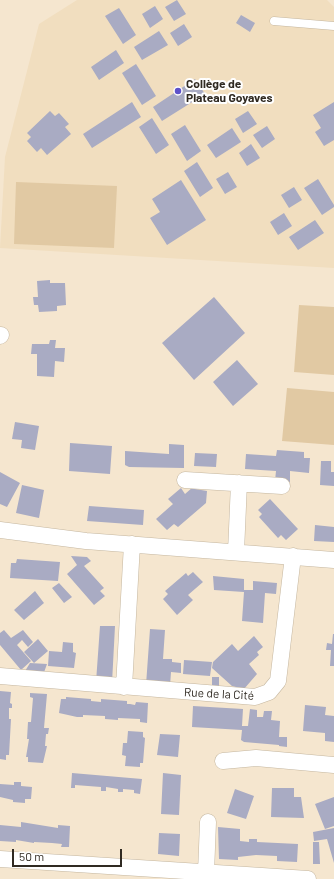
<!DOCTYPE html>
<meta charset="utf-8">
<style>
body{margin:0}
#map{position:relative;width:334px;height:879px;overflow:hidden;background:#f5e6cf;font-family:Barlow,sans-serif}
canvas{display:block}
.scale{position:absolute;left:12px;top:849px;width:110px;height:18px;box-sizing:border-box;border:2px solid #302a22;border-top:0;padding-left:5px;font-size:12px;line-height:14px;white-space:nowrap;color:#302a22;-webkit-text-stroke:3px #fff;paint-order:stroke}
</style>
<div id="map">
<canvas width="334" height="879"></canvas>
<div class="scale">50 m</div>
</div>
<script>
const ctx = document.querySelector('canvas').getContext('2d');
ctx.lineJoin = 'round';
function paint(path, color) { ctx.fillStyle = color; ctx.fill(path, 'evenodd'); }
function stroke(path, color, width, dash) { ctx.strokeStyle = color; ctx.lineWidth = width; ctx.lineCap = dash ? 'butt' : 'round'; ctx.setLineDash(dash || []); ctx.stroke(path); }
function label(font, color, halo, rows, align = 'center') {
  ctx.font = font + ' Barlow,sans-serif'; ctx.lineWidth = 4; ctx.setLineDash([]); ctx.textBaseline = 'middle'; ctx.strokeStyle = halo; ctx.fillStyle = color; for (const [text, x, y, turn = 0] of rows) {
    ctx.save(); ctx.translate(x, y); ctx.rotate((+turn || 0) * Math.PI / 180); ctx.textAlign = isNaN(turn) ? turn : align; if (halo) ctx.strokeText(text, 0, 0); ctx.fillText(text, 0, 0); ctx.restore();
  }
}
paint(new Path2D(`
 M77 0H327L334 7V268L0 248 5 157 39 24Z`), '#f1debf');
paint(new Path2D(`
 M16 182 117 186 114 248 14 244Z
 M299 305 334 307V375L294 372Z
 M287 388 334 392V445L282 441Z`), '#e1c9a3');
paint(new Path2D(`
 M177 0 186 14 174 21 165 7Z
 M155 6 163 19 150 28 142 14Z
 M119 8 136 35 123 44 105 16Z
 M241 15 255 23 250 32 236 23Z
 M184 24 192 37 178 46 170 33Z
 M159 31 168 45 142 60 134 47Z
 M116 50 124 63 99 80 91 67Z
 M136 64 156 96 142 105 122 73Z
 M195 79 205 94 162 121 153 107Z
 M132 102 141 117 92 148 83 134Z
 M334 102V140L324 146 315 132 321 128 313 115Z
 M50 111 55 116 59 113 69 124 65 127 71 134 47 155 41 148 37 152 27 141 31 137 27 133Z
 M248 111 257 124 243 133 235 119Z
 M152 118 169 145 156 154 139 127Z
 M185 125 201 151 187 161 171 134Z
 M267 126 275 139 262 148 253 135Z
 M232 128 241 142 216 158 207 145Z
 M251 144 260 158 247 166 239 153Z
 M197 162 213 188 200 197 184 171Z
 M228 172 237 187 225 194 216 179Z
 M318 179 334 205V207L322 215 304 188Z
 M181 180 206 220 167 245 150 218 160 212 152 199Z
 M294 187 302 200 289 208 281 195Z
 M284 213 292 226 278 235 270 222Z
 M315 220 324 233 298 250 289 237Z
 M50 280V283H65L66 305 57 306V311L39 312 38 305H34L33 297H38L37 281Z
 M214 297 245 333 194 380 162 343Z
 M50 340H56L55 348H65L64 362 55 361 54 377 37 376V354H31L32 344H49Z
 M237 360 258 384 233 406 213 382Z
 M15 422 39 426 35 450 21 448 22 440 12 439Z
 M70 443 112 446 110 474 69 471Z
 M169 444 184 445V468L129 467 125 465V451L169 454Z
 M277 450 304 452V458H310L309 473 290 471V482L275 481 276 471 245 469 246 454 276 456Z
 M195 453 217 454 216 467 194 466Z
 M321 461H331V472H334V486L320 485Z
 M0 472 20 483 7 507 0 504Z
 M22 485 44 490 39 518 16 513Z
 M193 487 195 489 207 491 206 503 178 527 174 524 167 530 156 519 173 504 168 499 181 488 185 494Z
 M270 499 298 529 286 540 281 535 278 538 259 517 262 514 258 510Z
 M89 506 144 510 143 525 87 521Z
 M315 525 334 527V542L314 541Z
 M71 556 87 557 91 561 84 566 104 588 100 591 105 596 94 605 67 574 77 565Z
 M17 559 60 562 58 581 10 578 11 563H16Z
 M193 572 203 582 188 595 193 600 177 615 163 599 168 594 165 591 186 573 188 576Z
 M213 576 244 579V590H253V581L277 583 276 594 265 593 263 623 242 621 244 592 214 590Z
 M59 583 72 597 64 603 52 588Z
 M35 591 44 603 24 620 14 610Z
 M100 626H115L112 683 96 682Z
 M150 629 165 630 163 659H172V662L181 663V673L171 672 170 686 146 685Z
 M4 630 11 638 23 630 33 642 28 647 22 640 17 645 31 661 21 670 0 645V633Z
 M333 634H334V666H330L331 650H326L327 643 332 644Z
 M254 636 263 647 257 652 259 655 249 664 257 674 244 689 232 686 212 668 213 662 232 644 238 651Z
 M38 639 48 651 34 663 24 652Z
 M63 642 73 643V652L76 653 74 668 48 666 49 651 62 652Z
 M184 660 212 662 210 676 183 674Z
 M30 663 47 664 42 678 22 676Z
 M212 677H219V689H212Z
 M0 691 11 692 10 703 12 704V708H9V719H11L9 755H6V760L0 759Z
 M30 693 47 694 44 728H49L48 734H46L45 746H47L43 763 28 762V757H26L29 739H27L28 722H31L33 698 30 697Z
 M66 697 91 699V701L101 702V699L127 701V704H130L135 705 136 702 148 703 147 723 140 722V719L118 718V720L105 719V716L83 715V717H77L59 713 61 699H66Z
 M305 705 326 707 325 715 334 716V742L325 741V733L303 731Z
 M193 706 243 709 242 726H248L250 709 257 710V717H263L264 711H272L271 720 280 721 279 737H287V747L279 746V745L244 742 241 740 242 730 192 727Z
 M128 731 143 732V737L145 738 143 763H140V767L125 766 126 756 122 755 123 743H127Z
 M160 734 180 735 178 757 157 755Z
 M72 773 142 779 140 794 134 793V790L123 789V792H118V789L106 787V791H101V787L75 785V788H71Z
 M163 773 181 775 179 815 161 814Z
 M14 782H21V786L32 787 31 799H25V803L13 802V800L0 797V784L14 785Z
 M272 788H294V797H301L304 818 271 817Z
 M235 789 254 796 246 819 227 813Z
 M334 797V826L325 829 315 804Z
 M21 822 58 828V825L70 826 69 847H61L62 844 52 843 34 842V843L16 840V842L0 841V825L21 827Z
 M218 827 240 829V841L249 842V839H257V842L298 844 297 862 277 861V856L256 855 238 857V860L219 859Z
 M334 828V863L327 839 314 841 313 832Z
 M159 833 180 834 179 856 158 854Z
 M313 842H319L320 864H313Z`), '#a9abc3');
const lane = new Path2D(`
 M274 21 334 26`);
const street = new Path2D(`
 M0 336 1 335
 M185 480 282 486
 M0 530 86 541 334 560
 M236 552 239 483
 M0 676 255 697 269 692 278 681 293 556
 M124 687 132 544
 M223 761 256 758 334 765
 M0 859 308 879
 M206 873 208 822`);
stroke(lane, '#c4b69f', 9);
stroke(street, '#c4b69f', 17);
stroke(lane, '#fff', 8);
stroke(street, '#fff', 16);
for (const [x, y, r, color] of [
 [178,91,4,"#5d51ca"]
]) { const dot = new Path2D(); dot.arc(x, y, r, 0, 2 * Math.PI); ctx.fillStyle = color; ctx.fill(dot); stroke(dot, '#fff', 1.5); }
label('bold 12px', '#302a22', '#fff', [
 ["Collège de",186,84],
 ["Plateau Goyaves",186,98]
], 'left');
label('12px', '#302a22', '#fff', [
 ["Rue de la Cité",219,694,3]
]);
</script>
